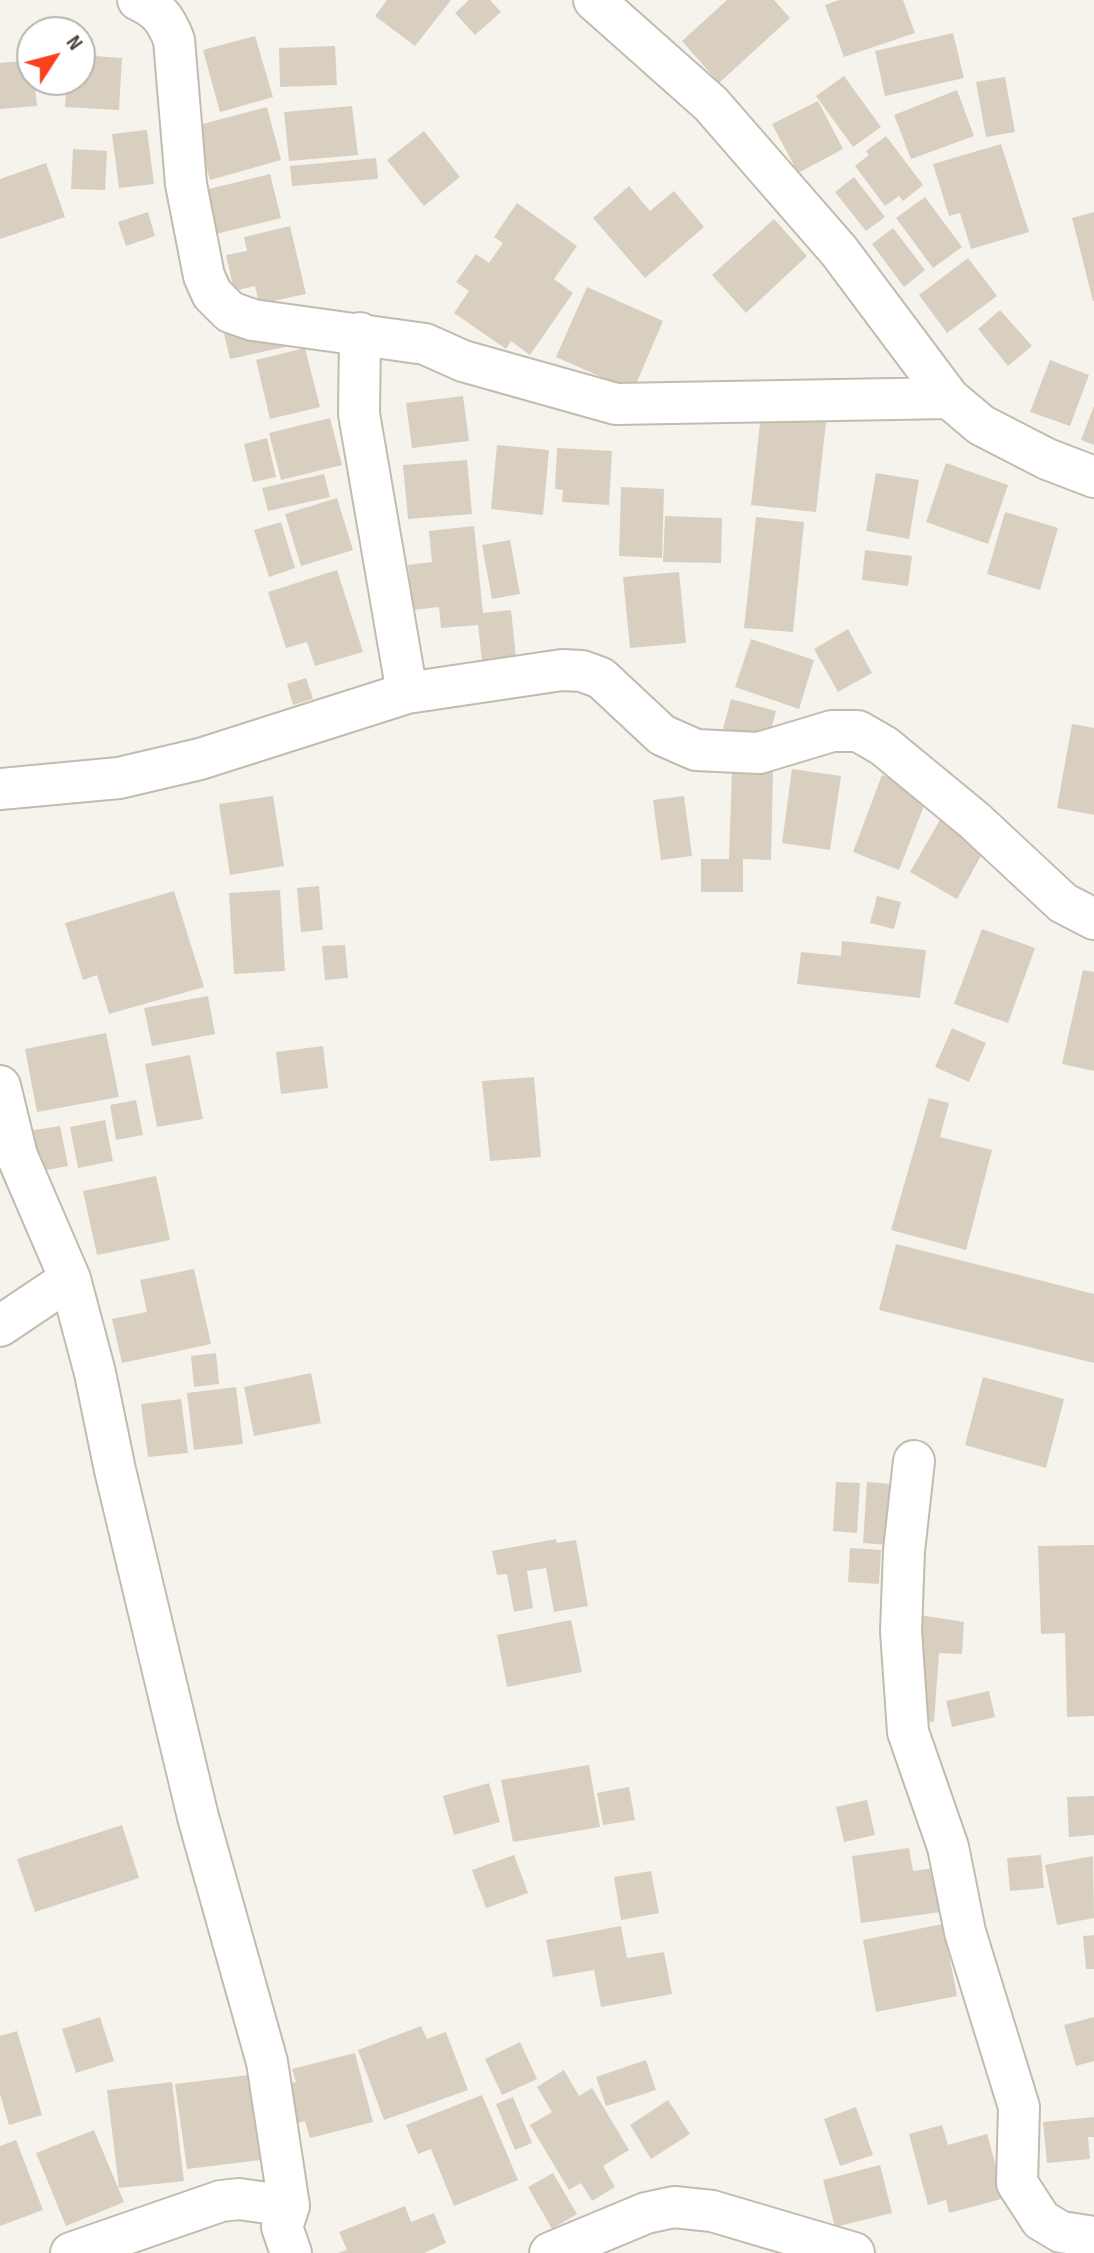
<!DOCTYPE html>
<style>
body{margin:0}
#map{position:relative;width:1094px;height:2253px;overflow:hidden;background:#f6f3ec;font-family:"Sofia Sans Condensed",sans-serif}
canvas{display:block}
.north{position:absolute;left:16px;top:16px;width:80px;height:80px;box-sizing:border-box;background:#fff;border:2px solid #b7b4b0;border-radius:50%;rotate:54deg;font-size:22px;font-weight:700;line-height:32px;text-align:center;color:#4b4439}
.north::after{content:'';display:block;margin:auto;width:28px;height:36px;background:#fc3f1d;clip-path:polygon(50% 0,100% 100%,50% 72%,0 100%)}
</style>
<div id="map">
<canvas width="1094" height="2253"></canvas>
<div class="north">N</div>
</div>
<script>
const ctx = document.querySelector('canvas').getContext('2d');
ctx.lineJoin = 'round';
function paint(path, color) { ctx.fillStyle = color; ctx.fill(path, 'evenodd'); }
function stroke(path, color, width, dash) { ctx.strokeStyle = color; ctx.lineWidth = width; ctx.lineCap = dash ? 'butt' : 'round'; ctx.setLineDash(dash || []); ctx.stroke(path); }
paint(new Path2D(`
 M387 0H451L415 46 375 16Z
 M469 0H490L501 12 475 35 455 13Z
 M727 0H774L790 18 719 83 682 41Z
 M839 0H903L915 33 844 57 825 5Z
 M953 33 964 78 885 96 875 51Z
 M255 36 273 97 220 112 203 50Z
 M335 46 337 85 280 87 279 48Z
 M80 55 122 58 119 110 65 107 67 80H80Z
 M32 60 37 106 0 109V63Z
 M844 76 881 127 853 147 816 96Z
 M1005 77 1015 132 986 137 976 82Z
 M957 90 974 136 911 159 894 115Z
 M818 101 843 149 798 173 772 124Z
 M352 106 358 155 289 161 284 112Z
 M267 107 281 160 210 180 195 126Z
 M147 130 154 184 119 188 112 134Z
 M424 131 460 177 424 206 387 160Z
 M886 136 923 185 903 201 899 196 885 206 855 166 869 155 866 151Z
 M1001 144 1029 232 971 249 960 213 949 216 933 164Z
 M73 149 107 151 105 190 71 189Z
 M376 158 378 179 292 186 290 166Z
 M46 163 65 217 0 239V179Z
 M270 174 281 218 216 234 205 190Z
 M854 177 885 217 866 231 835 192Z
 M629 186 650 211 674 191 704 227 645 278 593 218Z
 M925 197 962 247 933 268 896 218Z
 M517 203 577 246 554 279 573 293 530 355 511 341 506 349 454 313 469 291 456 282 476 254 489 263 503 243 494 237Z
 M148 212 155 236 126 246 118 222Z
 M1094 212V301H1093L1072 218Z
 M774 219 807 256 746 313 712 275Z
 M290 226 306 294 259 304 255 286 234 291 226 255 247 251 244 237Z
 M893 228 925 270 904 287 872 244Z
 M968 258 997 296 947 333 919 295Z
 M587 287 663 321 633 391 556 357Z
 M1000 310 1032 346 1008 366 978 329Z
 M281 325 285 347 230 359 223 329Z
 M305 348 320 407 270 419 256 360Z
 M1050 360 1089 375 1070 426 1030 412Z
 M463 396 469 441 412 448 406 403Z
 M1094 406V445L1081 440Z
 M761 414 826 422 816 512 751 505Z
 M330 418 342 465 281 480 269 433Z
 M267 438 276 477 253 482 244 444Z
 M497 445 549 450 543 515 491 509Z
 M557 448 612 451 609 505 562 502 563 490 555 489Z
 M467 460 472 514 408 519 403 465Z
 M946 463 1008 485 988 544 926 522Z
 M876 473 919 480 909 539 866 531Z
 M324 474 330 497 268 511 262 488Z
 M621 487 664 489 662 558 619 556Z
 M337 498 353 550 301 566 285 514Z
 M1005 512 1058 528 1040 590 987 574Z
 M665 516 722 518 721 563 663 562Z
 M756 517 804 522 793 632 744 628Z
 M281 522 295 568 269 577 254 530Z
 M474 526 483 613 511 610 516 658 482 661 478 625 441 628 439 607 413 610 408 565 432 562 429 531Z
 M510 540 520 594 492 599 482 545Z
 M865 550 912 556 908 586 862 580Z
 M337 570 363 652 315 666 307 642 286 648 268 592Z
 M679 572 686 643 630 648 623 577Z
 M848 629 872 673 838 692 814 649Z
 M751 639 814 660 799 709 735 687Z
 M306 678 313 699 293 705 287 684Z
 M731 699 776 711 768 741 723 729Z
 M1072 724 1094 728V815L1057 808Z
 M732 769 773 771 771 860 743 859V892H701V859H729Z
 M792 769 841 776 830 850 782 843Z
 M882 775 929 793 899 870 853 852Z
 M273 796 284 866 230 875 219 804Z
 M684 796 692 856 661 860 653 800Z
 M941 818 987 845 957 899 910 872Z
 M319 886 323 930 301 932 297 888Z
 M280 890 285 971 234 974 229 893Z
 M174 891 204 987 109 1014 97 975 83 980 65 923Z
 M877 896 901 902 894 929 870 923Z
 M982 929 1035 948 1008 1023 954 1004Z
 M842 941 926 950 920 998 797 984 801 952 841 956Z
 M345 945 348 978 325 980 322 946Z
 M1083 970 1094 972V1071L1062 1064Z
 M208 996 215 1034 152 1046 144 1008Z
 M952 1028 986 1043 969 1082 935 1067Z
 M106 1033 119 1097 37 1112 25 1049Z
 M323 1046 328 1088 281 1094 276 1052Z
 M190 1055 203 1119 157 1127 145 1064Z
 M534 1077 541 1157 490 1161 482 1081Z
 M929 1098 949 1103 940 1137 992 1150 966 1250 891 1230Z
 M136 1100 143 1135 116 1140 110 1105Z
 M105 1120 113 1161 78 1168 70 1127Z
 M60 1126 68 1166 36 1172 28 1131Z
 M156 1176 170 1240 97 1255 83 1191Z
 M896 1244 1094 1294V1363L879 1310Z
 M194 1269 211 1344 122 1363 112 1319 147 1312 140 1280Z
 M216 1353 219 1384 194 1387 191 1356Z
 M311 1373 321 1423 254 1436 244 1387Z
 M983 1377 1064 1399 1046 1468 965 1445Z
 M236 1387 243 1444 194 1450 187 1393Z
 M181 1399 188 1453 148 1457 141 1404Z
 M836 1482 860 1483 857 1533 833 1531Z
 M867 1482 905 1485 901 1546 863 1543Z
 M556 1539 557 1543 576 1540 588 1606 554 1612 546 1568 527 1571 533 1608 514 1612 507 1574 497 1575 492 1551Z
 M1094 1545V1716L1067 1717 1065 1633 1041 1634 1038 1546Z
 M850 1548 881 1550 879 1584 848 1582Z
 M920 1615 964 1622 962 1654 939 1653 934 1722 913 1720Z
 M571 1620 582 1672 507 1687 497 1635Z
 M989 1691 995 1717 952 1727 946 1701Z
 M589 1765 600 1827 513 1842 501 1780Z
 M489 1783 500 1822 454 1835 443 1796Z
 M629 1787 635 1820 603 1825 597 1793Z
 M1094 1796V1835L1069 1837 1067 1797Z
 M867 1800 875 1835 844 1842 836 1807Z
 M122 1825 139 1878 35 1912 17 1859Z
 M909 1848 913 1871 934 1868 941 1912 861 1923 852 1856Z
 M514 1855 528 1893 486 1908 472 1870Z
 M1041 1855 1044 1888 1010 1891 1007 1858Z
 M1093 1856 1094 1918 1057 1925 1045 1865Z
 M651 1871 659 1913 621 1920 614 1877Z
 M943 1924 957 1996 876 2012 863 1940Z
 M621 1926 627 1958 664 1952 672 1994 601 2007 594 1970 553 1977 546 1940Z
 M1094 1935V1969H1086L1083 1936Z
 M100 2017 114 2061 76 2073 62 2029Z
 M1094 2017V2061L1076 2066 1064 2025Z
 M421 2026 427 2039 446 2032 468 2090 384 2120 358 2050Z
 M17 2031 42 2115 9 2125 0 2094V2036Z
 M520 2042 537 2079 502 2095 485 2059Z
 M355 2053 373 2122 310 2138 305 2121 287 2126 277 2087 296 2082 292 2069Z
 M646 2060 656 2090 606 2106 596 2077Z
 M564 2070 579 2096 592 2088 629 2150 603 2166 615 2187 592 2201 581 2183 569 2190 530 2125 552 2112 537 2087Z
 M249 2075 261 2160 187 2169 175 2084Z
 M172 2082 184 2181 119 2188 107 2090Z
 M482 2095 518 2180 454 2206 431 2149 418 2154 406 2125Z
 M513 2097 532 2143 515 2150 496 2104Z
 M668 2100 690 2134 651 2159 630 2125Z
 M856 2107 873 2155 840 2166 824 2119Z
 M1094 2117V2137H1088L1090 2159 1047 2163 1043 2122Z
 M942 2125 948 2145 987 2134 1005 2198 949 2213 946 2200 928 2205 909 2134Z
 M94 2130 124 2202 66 2226 36 2153Z
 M16 2140 43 2210 0 2226V2146Z
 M880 2165 892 2213 835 2227 823 2180Z
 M553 2173 577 2214 552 2229 528 2187Z
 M405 2206 411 2222 434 2213 446 2243 424 2253H338L347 2250 339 2232Z`), '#d8cfc1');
const minor = new Path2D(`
 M138 0C158 9 166 19 174 40L186 184 204 276 212 294 230 312 253 320 425 344 463 361 616 404 949 398
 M594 0 711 104 839 251 949 398 981 425 1047 459 1094 477
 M360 333 359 414 407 693
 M0 789 119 778 200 759 407 693 562 670 582 671 601 678 662 735 696 750 759 753 832 731H858L884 746 975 821 1063 903 1094 919
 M0 1086 17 1156 70 1279 95 1373 115 1470 198 1817 267 2062 289 2206
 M0 1326 70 1279
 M914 1461 904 1551 901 1631 908 1732 948 1847 965 1932 1019 2107 1017 2183 1041 2220 1061 2232 1088 2236
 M71 2253 221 2201 239 2199 289 2206 282 2227 291 2253
 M550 2253 646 2213 674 2207 712 2211 854 2253`);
stroke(minor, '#c2bbae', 44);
stroke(minor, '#fff', 40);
</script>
